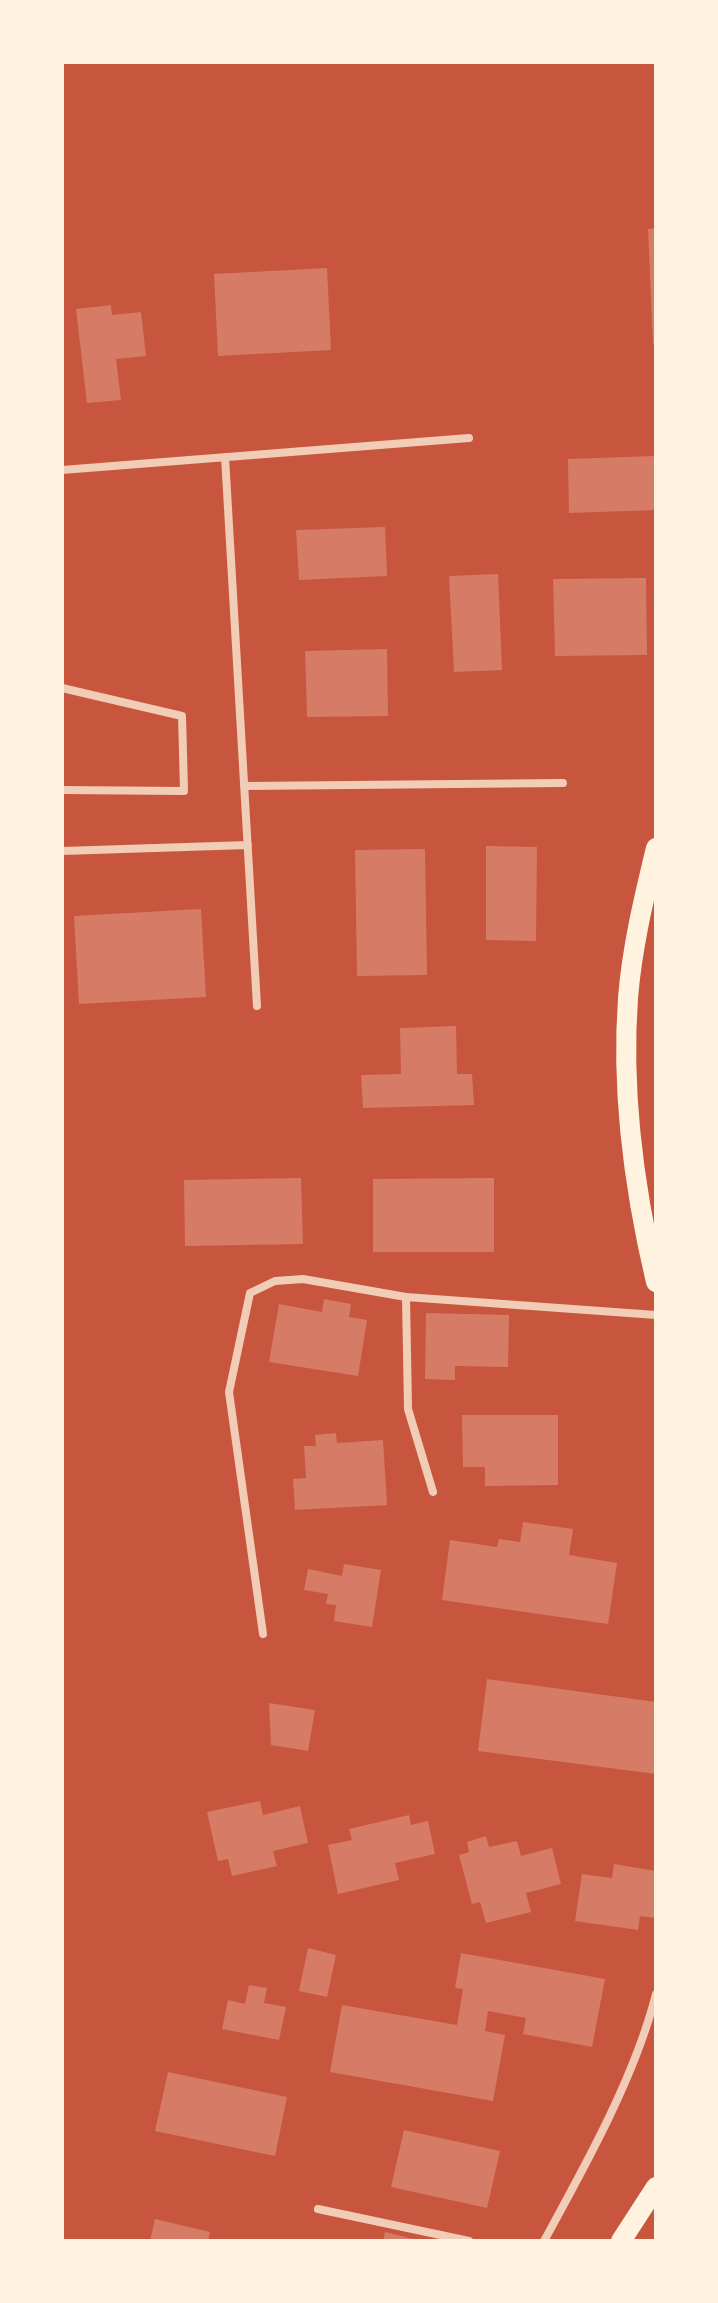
<!DOCTYPE html>
<style>
body{margin:0}
#map{position:relative;width:718px;height:2303px;overflow:hidden;background:#c8553d;font-family:"Golos Text",sans-serif}
canvas{display:block}
.frame{position:absolute;inset:0;border:64px solid #fff3e0;pointer-events:none}
</style>
<div id="map">
<canvas width="718" height="2303"></canvas>
<div class="frame"></div>
</div>
<script>
const ctx = document.querySelector('canvas').getContext('2d');
ctx.lineJoin = 'round';
function paint(path, color) { ctx.fillStyle = color; ctx.fill(path, 'evenodd'); }
function stroke(path, color, width, dash) { ctx.strokeStyle = color; ctx.lineWidth = width; ctx.lineCap = dash ? 'butt' : 'round'; ctx.setLineDash(dash || []); ctx.stroke(path); }
paint(new Path2D(`
 M656 228V344H653L648 229Z
 M327 268 331 350 218 356 214 274Z
 M111 305 112 315 141 312 146 356 116 359 121 400 87 403 76 309Z
 M656 456V510L569 513 568 459Z
 M385 527 387 576 299 580 296 530Z
 M498 574 502 670 454 672 449 576Z
 M646 578 647 655 555 656 553 579Z
 M387 649 388 716 307 717 305 651Z
 M486 846 537 847 536 941 486 940Z
 M425 849 427 975 357 976 355 850Z
 M201 909 206 997 79 1004 74 916Z
 M456 1026 457 1074H472L474 1105 363 1108 361 1075 401 1074 400 1028Z
 M301 1178 303 1244 185 1246 184 1180Z
 M494 1178V1252H373V1179Z
 M324 1299 351 1304 349 1317 367 1320 358 1376 269 1362 279 1304 322 1312Z
 M426 1313 509 1315 508 1367 455 1366V1380L425 1379Z
 M462 1415H558V1485L485 1486V1467H463Z
 M336 1433 337 1443 383 1440 387 1505 295 1510 293 1479 306 1478 304 1446H316L315 1435Z
 M523 1522 573 1529 569 1555 617 1563 608 1624 442 1600 450 1540 497 1547 499 1539 520 1542Z
 M344 1564 381 1570 372 1627 334 1621 336 1605 326 1604 328 1594 304 1590 308 1569 342 1576Z
 M487 1679 656 1702V1774L478 1751Z
 M269 1703 315 1710 308 1751 271 1745Z
 M260 1801 263 1815 300 1806 308 1843 273 1851 277 1866 232 1876 228 1859 218 1861 207 1812Z
 M409 1815 411 1825 428 1821 435 1854 395 1863 399 1880 338 1894 328 1845 352 1840 349 1829Z
 M486 1836 489 1847 517 1841 521 1856 552 1848 561 1884 526 1893 531 1912 486 1923 480 1902 472 1904 459 1855 469 1852 467 1842Z
 M614 1864 656 1871V1918L640 1916 638 1930 575 1921 582 1874 612 1878Z
 M308 1948 336 1955 327 1997 299 1991Z
 M461 1953 605 1979 592 2047 523 2034 526 2018 488 2011 485 2031 505 2035 493 2101 330 2072 342 2005 457 2025 463 1989 455 1988Z
 M249 1985 267 1988 264 2003 286 2007 279 2040 222 2029 228 2000 245 2004Z
 M168 2072 287 2097 275 2156 155 2131Z
 M404 2130 500 2151 487 2208 391 2187Z
 M155 2219 210 2232 208 2241H150Z
 M385 2232 418 2240V2241H383Z`), '#d67c66');
stroke(new Path2D(`
 M225 457 257 1006
 M62 470 469 438
 M62 688 182 716 184 791 62 790
 M244 786 563 783
 M62 851 248 845
 M433 1492 408 1409 406 1297 656 1315
 M263 1634 229 1392 250 1293 275 1281 303 1279 406 1297
 M318 2209 469 2241
 M544 2241C585 2166 635 2077 656 1994`), '#f1ccb7', 8);
stroke(new Path2D(`
 M656 848C644 898 632 947 628 998 621 1094 634 1189 656 1282
 M621 2241 656 2187`), '#fff3e0', 20);
</script>
